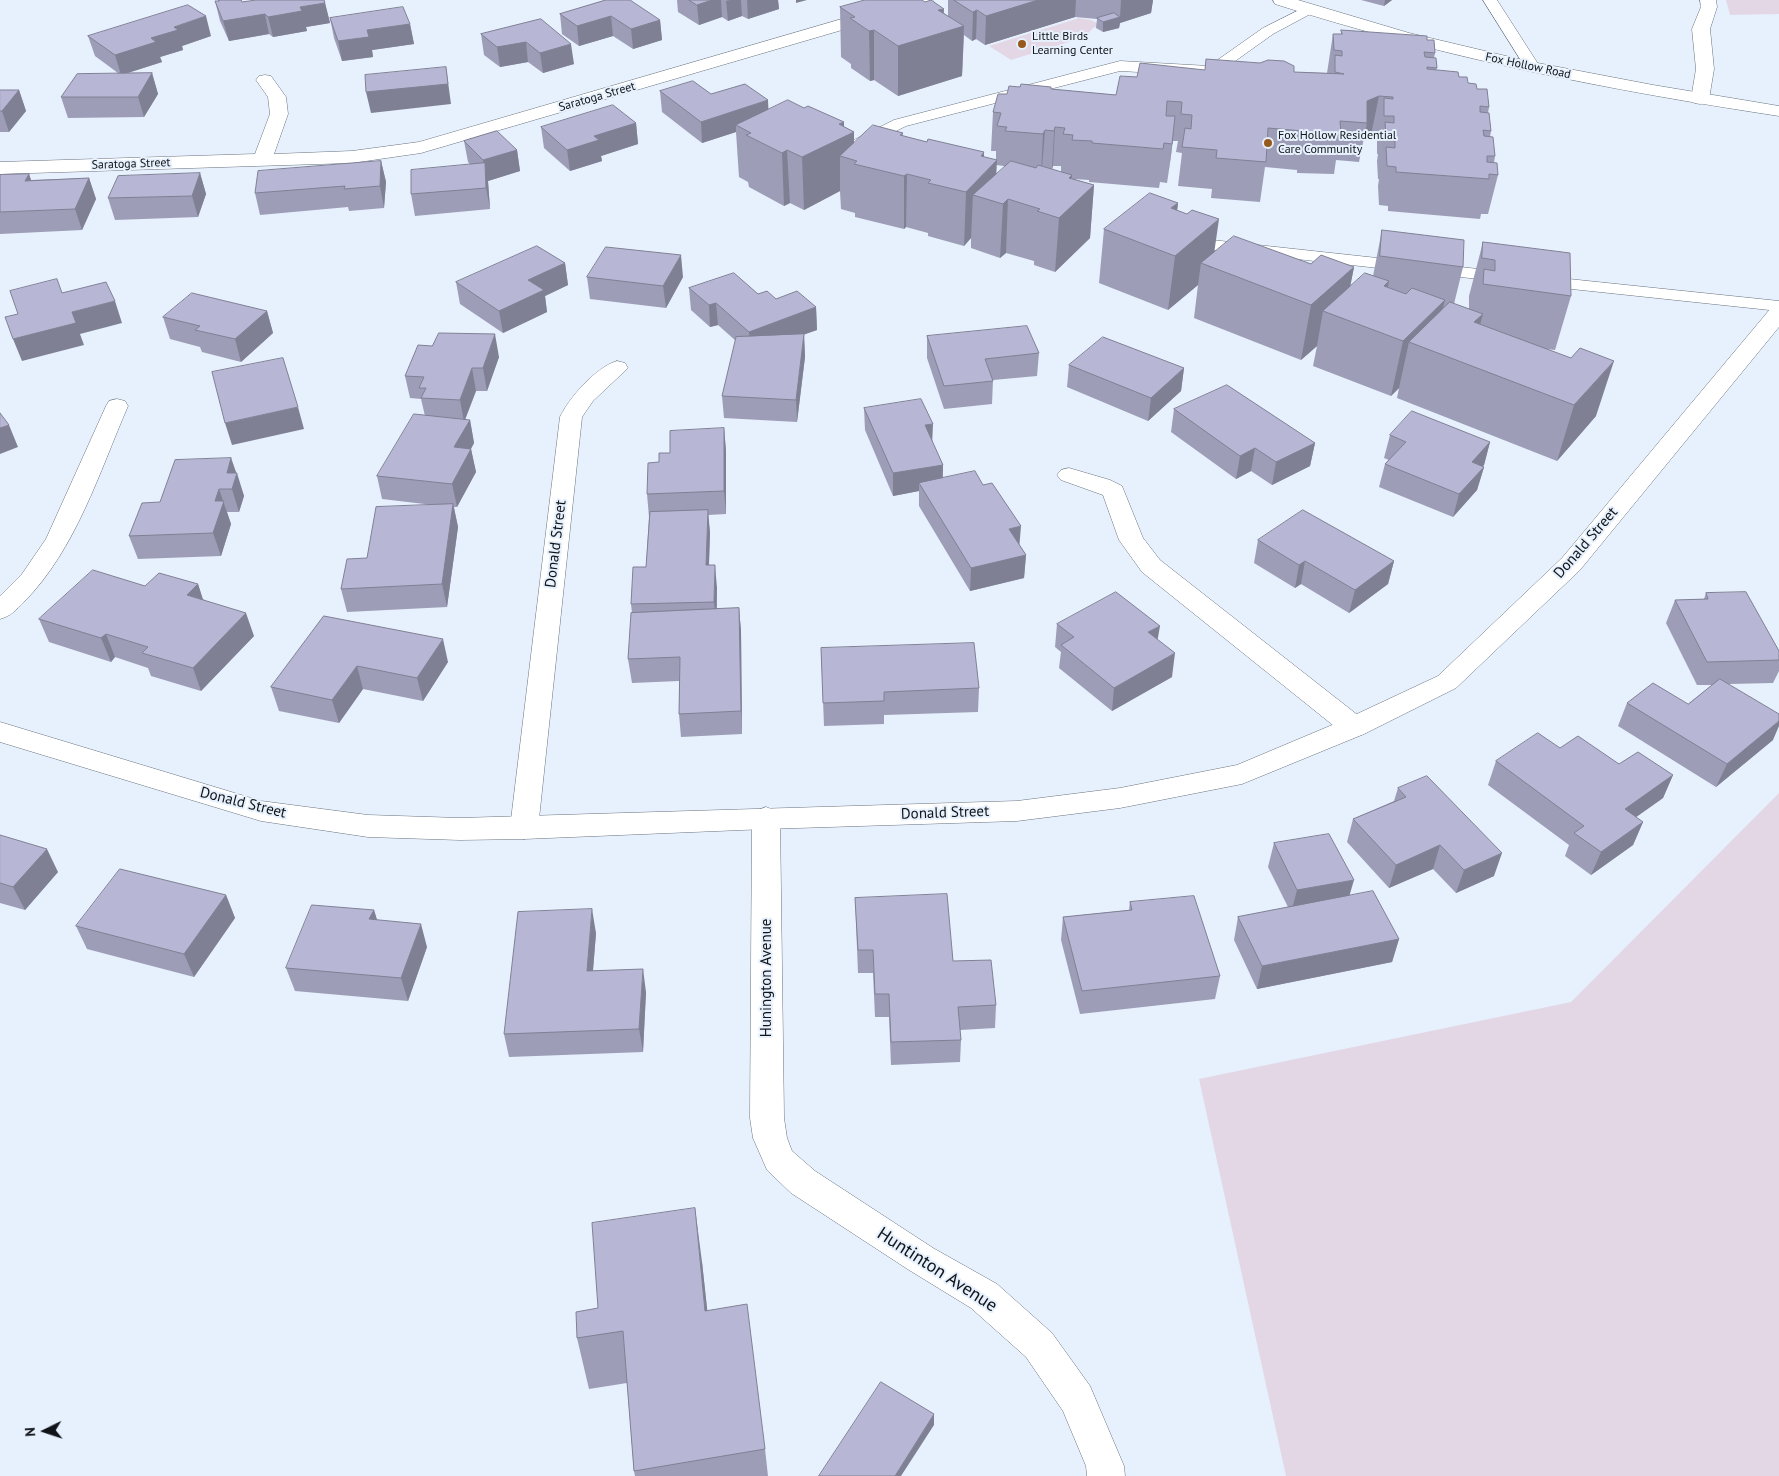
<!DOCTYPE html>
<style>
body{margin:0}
#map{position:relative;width:1779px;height:1476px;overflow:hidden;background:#e6f1fd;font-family:"PT Sans",sans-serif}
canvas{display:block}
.north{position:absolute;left:20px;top:1406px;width:50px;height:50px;-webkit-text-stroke:4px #e6f1fd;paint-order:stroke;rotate:266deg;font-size:14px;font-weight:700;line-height:20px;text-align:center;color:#101317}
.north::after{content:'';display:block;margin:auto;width:18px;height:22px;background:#101317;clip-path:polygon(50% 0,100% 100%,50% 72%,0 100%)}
</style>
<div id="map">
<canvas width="1779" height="1476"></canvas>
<div class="north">N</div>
</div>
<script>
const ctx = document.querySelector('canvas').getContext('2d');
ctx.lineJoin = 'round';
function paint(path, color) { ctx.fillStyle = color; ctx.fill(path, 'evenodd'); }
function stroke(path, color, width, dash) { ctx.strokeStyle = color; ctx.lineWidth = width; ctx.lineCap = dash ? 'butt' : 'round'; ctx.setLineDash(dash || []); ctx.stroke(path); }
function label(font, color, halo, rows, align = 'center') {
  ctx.font = font + ' "PT Sans",sans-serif'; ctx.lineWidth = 4; ctx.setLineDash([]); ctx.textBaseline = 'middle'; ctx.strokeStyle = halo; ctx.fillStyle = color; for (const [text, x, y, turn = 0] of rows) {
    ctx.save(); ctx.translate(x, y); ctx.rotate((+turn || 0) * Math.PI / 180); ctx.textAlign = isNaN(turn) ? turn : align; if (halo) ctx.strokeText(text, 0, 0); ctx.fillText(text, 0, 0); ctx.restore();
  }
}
paint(new Path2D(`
 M1726 0H1779V14L1730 15Z
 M1079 18 1091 20 1101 25 1093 28 1085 37 1011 60 989 46Z
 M1779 793V1476H1286L1199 1079 1571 1002Z`), '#e3d7e6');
const lane = new Path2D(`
 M1483 0H1497L1540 67 1537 70H1527Z
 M1309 5 1314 6 1316 9 1314 12 1273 34 1217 74 1212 76 1120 71 906 126 864 147H852L850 144 852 141 894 120 1120 61 1209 66 1263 28Z
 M1184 237 1506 272 1512 273 1515 277 1512 281 1506 282 1178 246 1175 242 1178 238Z
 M1540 276 1779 301V311L1534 285 1531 281 1534 277Z`);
const street = new Path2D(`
 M907 0H933L931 4 421 153 352 163 0 174V162L255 154 270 114 268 97 256 80 259 76 265 75 271 76 286 97 288 114 274 154 352 151 419 142Z
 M1700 0H1716L1717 7 1710 29 1714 69 1709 99 1706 103 1700 104 1694 103 1691 99 1696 69 1692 29 1701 7Z
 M617 361 625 363 628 368 593 401 582 417 538 828 534 836 524 839 514 836 510 828 560 417C569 398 596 367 617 361Z
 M117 399 125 401 128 406C99 473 76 549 24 602 16 610 11 616 0 619V596L22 574 46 539 106 406 109 401Z
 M1069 468 1110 480 1122 486 1143 538 1160 560 1364 720 1368 727 1364 734 1354 737 1344 734 1142 572 1119 540 1103 495 1061 480 1057 475 1061 470Z
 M766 807 776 811 780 818 784 1118 787 1138 792 1151 815 1171 933 1248 997 1284 1052 1333 1090 1386 1124 1466 1125 1476H1087L1086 1466 1063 1411 1026 1357 971 1308 909 1270 791 1193 767 1170 753 1138 750 1118 752 818 756 811Z`);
const secondary = new Path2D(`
 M1273 0H1298L1409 33 1527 61 1653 85 1779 106V116C1608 90 1440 57 1275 4Z
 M1779 307V327L1580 570 1456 688 1364 734 1242 784 1120 808 1017 821 766 829 524 839 460 840 368 837 261 821 0 742V722L261 801 368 815 460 818 1017 801 1120 788 1237 765 1344 720 1438 676 1562 558 1771 308Z`);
stroke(lane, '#6a737e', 1);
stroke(street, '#6a737e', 1);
stroke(secondary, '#6a737e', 1);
paint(lane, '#fff');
paint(street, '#fff');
paint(secondary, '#fff');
paint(new Path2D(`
 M218 0H241L242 2 325 3 330 23 306 27 307 31 273 37 269 34 229 41 220 21 215 1H218Z
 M606 0 660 20 662 40 633 49 613 36 579 46 562 34 560 14Z
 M677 0H778L779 9 748 19 742 16 728 21 722 17 699 25 678 12Z
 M948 0H1153L1151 13 1120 23 1119 28 1103 32 1096 28 1097 19 1075 17 985 45 976 39 972 41 964 35 962 76 898 96 874 80 870 81 851 68V64L841 57 840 7 944 13 948 16Z
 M1361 0H1392L1384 6Z
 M330 18 410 24 414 44 372 50 373 57 342 61 334 38Z
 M541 19 574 64 543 73 528 62 500 67 484 55 481 34Z
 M1341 30 1427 40 1435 53 1434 58 1437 68 1436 70 1459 77 1477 89 1489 107 1488 113 1491 131 1490 137 1495 156 1494 163 1498 175 1488 214H1481L1480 219 1388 211V206L1379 205 1378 186 1379 179H1378L1377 161 1378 154H1377V135H1371L1364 138 1359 162 1336 160 1334 174 1297 173V170L1265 167 1260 202 1211 198 1212 189 1178 186 1182 153 1176 152 1178 141H1173L1167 183 1160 182 1159 188 1089 182V180L1074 179 1094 185 1090 238 1055 272 1034 265V261L1006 253 1000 258 971 248V238L964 246 928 236V233L906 227 904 229 855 217V213L841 209 840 191 804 210 790 203 784 206 749 187 748 182 739 177 736 132 702 143 662 112 660 91 711 94 768 110 844 127 854 132V143L903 133V136L996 160V151H991L993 112 1007 94 1051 89 1116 95 1137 77 1205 70 1206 59 1294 72 1327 73 1333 34H1341ZM996 165 1004 166V168L996 175ZM1053 166H1061V172L1052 169Z
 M88 36H211L182 46 183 50 160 57 162 62 128 73H152L158 94 144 117 68 118 61 97 118 73 95 56Z
 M0 90H19L26 111 9 132H0Z
 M636 123 638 144 601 156 602 161 570 171 544 148 541 127Z
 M464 141 517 150 520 171 488 181 490 209 415 216 411 194 470 164 468 162Z
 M381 161 386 182 384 208 349 211 348 207 260 215 255 193Z
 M200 173 206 194 198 217 115 220 108 198Z
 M29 174 31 180 89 178 96 199 82 230 0 234V175Z
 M1178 203 1177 210 1214 252 1311 264 1354 267 1350 286 1373 276 1382 230 1463 267 1454 304 1469 309V296L1483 242 1571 296 1555 350 1547 349 1596 416 1557 461 1397 398 1399 388 1391 396 1313 366 1317 346 1301 360 1194 318 1198 285 1168 310 1099 283 1104 229Z
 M565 263 568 285 545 296 547 312 503 333 460 304 456 282Z
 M587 277H683L666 308 590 299Z
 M689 288 758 294 776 299 816 307 817 330 804 334 805 357 797 422 724 418 722 396 736 341 718 325 710 327 691 310Z
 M267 311 273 333 241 362 202 352 200 347 170 339 163 317Z
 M927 336 1039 353 1037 376 993 380 992 404 944 409 927 358Z
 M499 357 487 391H476L465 420H470L474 443 471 449 476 472 457 507H454L458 527 447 607 347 612 341 589 367 558 433 505 382 499 377 476 425 416 421 399 410 398 405 376Z
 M1069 365 1184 368 1181 391 1148 421 1067 387Z
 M864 408 932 442 943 465V478L1020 546 1026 555 1024 578 970 591 919 506V491L893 496 865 430Z
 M1174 409 1315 443 1310 466 1272 485 1251 471 1236 479 1171 432Z
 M724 428 726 451V514L708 515 710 533 709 565 717 588V609L739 608 741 631 742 734 681 737 679 714V681L632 683 628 659 632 613 631 604 646 567 649 517 647 494 659 462 670 453Z
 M1390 435 1490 442 1484 465 1482 466 1484 467 1477 490 1453 517 1379 487 1385 464 1389 460 1384 458Z
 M231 458 244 496 239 512H227L231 524 221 556 138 559 129 536 160 502Z
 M1258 540 1394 561 1388 584 1349 613 1301 584 1295 588 1254 563Z
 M198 584 203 599 254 636 201 691 151 676 148 668 115 657 111 662 49 642 39 619 145 586Z
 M1706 593 1779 651V671L1773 683 1729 684 1773 740 1716 787 1618 726 1627 703 1688 704 1712 685H1697L1666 623 1675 600 1704 599Z
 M324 616 448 662 423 701 363 689 339 723 279 711 271 687Z
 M1057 624 1158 640 1172 677 1112 711 1059 668 1061 652 1055 647Z
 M821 648 979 688 978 712 884 715V724L824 726Z
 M1560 748 1619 764 1673 775 1663 798 1636 817 1643 822 1633 845 1591 875 1565 856 1569 845 1488 785 1496 761Z
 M1398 788 1494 876 1456 893 1433 869 1389 888 1347 842 1353 819 1394 801Z
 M0 835 58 872 25 910 0 903Z
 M1274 843 1350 895 1399 939 1392 962 1257 989 1234 940 1238 917 1288 907 1268 867Z
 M226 895 235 918 194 977 87 949 76 926Z
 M855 898 953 961 996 1005 995 1028 960 1030 961 1040 960 1062 891 1065 889 1017H875L873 973H858Z
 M1130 902 1220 976 1215 999 1080 1014 1061 940 1063 917 1129 910Z
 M374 910 377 920 427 947 408 1001 295 991 286 968Z
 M596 933 593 971 646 992 643 1052 509 1057 504 1034Z
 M702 1262 707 1310 765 1449 768 1476H635L634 1471 627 1383 589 1389 577 1338 598 1308Z`), '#9d9db7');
paint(new Path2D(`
 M712 0H721L722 17 699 25 697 5Z
 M730 0H741L742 16 728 21 726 1Z
 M747 0H778L779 9 748 19Z
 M796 0H807L796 3Z
 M1038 0H1076L1075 17 985 45 986 16Z
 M1121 0H1153L1151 13 1120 23 1119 28 1103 32V22L1120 17Z
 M1385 0H1392L1384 6Z
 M325 3 330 23 306 27 307 31 273 37 268 17 300 7Z
 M944 9 943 32 964 26 962 76 898 96V46L938 10Z
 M977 10 976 39 972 41 973 12Z
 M265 14 269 34 229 41 223 21Z
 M206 16 211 36 182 46 183 50 160 57 162 62 121 75 115 55 174 27Z
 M611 16 613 36 579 46 577 26Z
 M660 20 662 40 633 49 631 29Z
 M410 24 414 44 372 50 373 57 342 61 338 41 367 30Z
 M874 30V80L870 81 869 31Z
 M526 42 528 62 500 67 497 47Z
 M571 44 574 64 543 73 540 53Z
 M446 67 451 104 371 113 366 92Z
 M152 73 158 94 144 117 138 97Z
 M19 90 26 111 9 132 2 111Z
 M1379 96 1371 135 1364 138 1367 123V101Z
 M768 100 769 121 736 125V132L702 143 701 122Z
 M1175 116 1171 155 1167 183 1172 144Z
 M844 122V137L854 132V160L840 156V191L804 210 802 157 839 124Z
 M636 123 638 144 601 156 602 161 570 171 567 150 594 136Z
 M1055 127 1053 166 1052 170 1054 131Z
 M1045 130 1042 169 1041 174 1043 134Z
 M517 150 520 171 488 181 490 209 486 188 485 172 483 160Z
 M787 150 790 203 784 206 782 153Z
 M984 152V174L997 160 995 202 973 195 971 238 964 246 966 192 981 156Z
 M381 161 386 182 384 208 380 186Z
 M200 173 206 194 198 217 192 196Z
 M29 174 36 195 25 181Z
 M907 174 906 227 904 229V176Z
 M1072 175 1069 208 1094 185 1090 238 1055 272 1059 218 1069 178Z
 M89 178 96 199 82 230 75 209Z
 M1008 199 1006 253 1000 258 1003 204Z
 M1178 203 1172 254 1171 208Z
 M1219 219 1212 268 1201 263 1198 285 1168 310 1175 256Z
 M681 255 683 277 666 308 663 286Z
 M565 263 568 285 545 296 547 312 503 333 499 311 528 280Z
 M1354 267 1344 319 1323 311 1317 346 1301 360 1311 305Z
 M1389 281 1378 332 1384 286Z
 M1445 300 1432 351 1409 342 1399 388 1391 396 1403 341Z
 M115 301 122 323 80 334 84 345 22 361 13 339 72 312Z
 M716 303 718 325 710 327 709 305Z
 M816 307 817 330 750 354 749 332Z
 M267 311 273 333 241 362 235 339Z
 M1483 314 1469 365 1474 322Z
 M495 334 499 357 487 391 483 368Z
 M804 334 805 357 797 422 796 400Z
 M1614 361 1596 416 1557 461 1574 405Z
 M472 368 476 391 464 422 460 400Z
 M1184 368 1181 391 1148 421 1151 398Z
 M298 407 304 429 232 445 225 423Z
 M470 420 474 443 459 470 454 447Z
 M933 424 932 446 925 425Z
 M9 425 18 447 0 454V428Z
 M724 428 726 451V514L724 491Z
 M1490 442 1484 465 1466 485 1472 462Z
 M1315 443 1310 466 1272 485 1276 462Z
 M1255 448 1251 471 1236 479 1240 456Z
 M471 449 476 472 457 507 452 484Z
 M231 458 237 475V473L244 496 239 512 227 473Z
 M943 465 942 488 919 483V491L893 496V473Z
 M1484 467 1477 490 1453 517 1459 494Z
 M219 489 231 524 221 556 213 533 215 501Z
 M453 504 458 527 447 607 442 584Z
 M708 510 710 533 708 588 706 565Z
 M1021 526 1019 550 1009 529Z
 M1026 555 1024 578 970 591 971 568Z
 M1305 561 1301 584 1295 588 1299 565Z
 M1394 561 1388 584 1349 613 1355 590Z
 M715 565 717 588 716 625 714 602Z
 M198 584 205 607 187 595Z
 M739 608 741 631 742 734 741 711Z
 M246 613 254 636 201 691 193 668Z
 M1160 626 1156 649 1148 632Z
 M106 634 115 657 111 662 101 638Z
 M443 639 448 662 423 701 417 678Z
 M1175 653 1172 677 1112 711 1114 688Z
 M357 666 363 689 339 723 332 700Z
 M1779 721V726L1773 740 1716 787 1727 764Z
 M1673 775 1663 798 1615 832 1625 809Z
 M1643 822 1633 845 1591 875 1601 852Z
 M1440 845 1433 869 1389 888 1396 865Z
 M47 849 58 872 25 910 13 887Z
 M1502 853 1494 876 1456 893 1464 870Z
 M1354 880 1347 904 1291 913 1297 890Z
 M226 895 235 918 194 977 184 954Z
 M592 909 596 933 591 994 587 971Z
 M374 910 381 933 369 919Z
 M421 924 427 947 408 1001 401 978Z
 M1399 939 1392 962 1257 989 1262 966Z
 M643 969 646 992 643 1052 639 1029Z
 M695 1208 702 1262 713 1362 705 1311Z
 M934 1414V1425L901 1476H895Z`), '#808095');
const building = new Path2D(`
 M219 0H241L242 2 256 0H324L325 3 300 7 302 11 268 17 265 14 223 21 215 1H219Z
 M606 0H630L660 20 631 29 611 16 577 26 560 14Z
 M689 0H712L697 5Z
 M865 0H922L925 2 931 0 944 9 938 10 964 26 898 46 874 30 869 31 850 18 855 17 840 7Z
 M954 0H1038L986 16 977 10 973 12Z
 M188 5 206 16 174 27 178 30 151 38 156 42 115 55 88 36Z
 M403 7 410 24 367 30 369 37 338 41 330 18Z
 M1114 13 1120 17 1103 22 1097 18Z
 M541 19 571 44 540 53 526 42 497 47 481 34Z
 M1341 30 1427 36V40H1434L1435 53 1424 52 1425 57 1436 58 1437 68 1427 67V69L1458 72 1459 77H1467L1468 83 1476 84 1477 89H1487L1489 107 1480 106V112L1489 113 1491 131 1483 130 1484 136 1493 137 1495 156H1487V162L1497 163 1498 175 1489 174V179L1396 172V167L1387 166 1386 147 1395 148V141L1386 140 1385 122 1394 123V116H1384V98L1393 99V97L1379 96 1367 101V123L1340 121 1341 135 1303 134V131L1268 128 1266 162 1216 158 1217 150 1182 147 1185 128 1191 129 1192 115 1181 114 1182 102 1167 101 1166 116H1175L1172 144 1164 143 1163 149 1092 143V141L1072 140 1073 135 1063 134 1065 128 1055 127 1054 131 1045 130 1043 134 1005 131 1007 127 997 126 1001 113 993 112 998 94H1007L1009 86 1020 87 1021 84 1051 87V89L1116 95 1120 76 1137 77 1140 63 1205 70 1206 59 1260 63 1268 60 1284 61 1294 66V72L1344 74 1335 72V55L1342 56V51L1334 50 1333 34H1342Z
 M446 67 448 84 366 92 365 75Z
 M152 73 138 97H61L77 74Z
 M693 81 711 94 745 84 768 100 701 122 660 91Z
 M0 90H19L2 111H0Z
 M788 100 804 108 808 106 844 122 839 124 854 132 802 157 787 150 782 153 746 135 751 133 736 125Z
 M613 105 636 123 594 136 599 140 567 150 541 127Z
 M873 125 903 133 900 135 927 142 928 139 984 152 981 156 997 160 966 192 928 183 931 180 907 174 904 176 854 164 857 161 840 156Z
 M497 131 517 150 483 160 464 141Z
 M381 161 380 186 344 189 345 186 255 193 258 171Z
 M1011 161 1036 168 1038 165 1072 175 1069 178 1094 185 1059 218 1037 211 1040 209 1008 199 1003 204 973 195Z
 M485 163 486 188 411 194V170Z
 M200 173 192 196 108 198 118 176Z
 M29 174 25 181 89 178 75 209 0 212V175Z
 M1150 193 1178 203 1171 208 1187 214 1192 210 1219 219 1175 256 1104 229Z
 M1382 230 1464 240 1463 267 1380 256Z
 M1234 236 1311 264 1321 255 1354 267 1311 305 1201 263Z
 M1483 242 1570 253 1571 296 1483 284 1484 269 1495 271V260L1482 258Z
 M537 246 565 263 528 280 544 290 499 311 456 282Z
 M606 247 681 255 663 286 587 277Z
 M734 273 758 294 767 291 776 299 797 291 816 307 749 332 716 303 709 305 689 288Z
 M1365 273 1389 281 1384 286 1406 294 1412 288 1445 300 1403 341 1323 311Z
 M57 279 62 293 106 282 115 301 72 312 76 323 13 339 5 317 18 314 10 291Z
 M192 293 267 311 235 339 195 330 200 326 163 317Z
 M1450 302 1483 314 1474 322 1571 358 1580 348 1614 361 1574 405 1409 342Z
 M1027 326 1039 353 985 359 993 381 944 386 927 336Z
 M439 333 495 334 483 368H472L460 400 421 398 426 388H419L424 377 405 376 418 345 432 346Z
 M804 334 796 400 722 396 736 337Z
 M1103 337 1184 368 1151 398 1069 365Z
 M283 358 298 407 225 423 212 372Z
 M1227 385 1315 443 1276 462 1255 448 1240 456 1174 409Z
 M921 399 933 424 925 425 943 465 893 473 864 408Z
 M1412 411 1490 442 1472 462 1484 467 1459 494 1385 464 1406 442 1390 435Z
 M0 413 9 425 0 428Z
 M414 414 470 420 454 447 471 449 452 484 377 476Z
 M724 428V491L647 494 648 463 659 462V453H670V431Z
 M231 458 227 473H237L232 489H219L215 501H224L213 533 129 536 142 503 160 502 175 460Z
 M975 471 983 485 992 483 1021 526 1009 529 1026 555 971 568 919 483Z
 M453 504 442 584 341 589 347 559 367 558 376 507Z
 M708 510 706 565H715L714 602 631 604 633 567H646L650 512Z
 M1303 510 1394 561 1355 590 1305 561 1299 565 1258 540Z
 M93 570 145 586 159 573 198 584 187 595 246 613 193 668 142 653 148 647 106 634 101 638 39 619Z
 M1116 592 1160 626 1148 632 1175 653 1114 688 1061 645 1074 637 1057 624Z
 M1746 592 1779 651V660L1707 662 1675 600 1708 599 1706 593Z
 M739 608 741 711 679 714 680 657 628 659 631 613Z
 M324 616 443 639 417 678 357 666 332 700 271 687Z
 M974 643 979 688 884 692V701L823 703 821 648Z
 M1720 679 1779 714V721L1727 764 1627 703 1653 683 1688 704Z
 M1538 733 1560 748 1578 736 1619 764 1638 752 1673 775 1625 809 1643 822 1601 852 1574 833 1584 826 1496 761Z
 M1427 776 1502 853 1464 870 1440 845 1396 865 1353 819 1406 797 1398 788Z
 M1329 834 1354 880 1297 890 1274 843Z
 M0 835 47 849 13 887 0 883Z
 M120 869 226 895 184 954 76 926Z
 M1373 891 1399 939 1262 966 1238 917Z
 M947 894 953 961 991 960 996 1005 958 1007 961 1040 891 1042 889 994H875L873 950H858L855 898Z
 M1194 896 1220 976 1082 991 1063 917 1132 910 1130 902Z
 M312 905 374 910 369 919 421 924 401 978 286 968Z
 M592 909 587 971 643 969 639 1029 504 1034 518 912Z
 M695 1208 705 1311 747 1304 765 1449 634 1471 623 1331 577 1338 576 1312 598 1308 592 1223Z
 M881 1382 934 1414 895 1476H819Z`);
paint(building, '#b7b7d5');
stroke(building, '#808095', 1);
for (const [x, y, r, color] of [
 [1022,44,5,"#975a1d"],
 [1268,143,5,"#975a1d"]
]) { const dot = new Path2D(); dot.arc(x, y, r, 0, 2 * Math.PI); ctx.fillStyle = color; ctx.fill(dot); stroke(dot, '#e6f1fd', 2); }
label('12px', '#101317', '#e6f1fd', [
 ["Little Birds",1032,37],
 ["Learning Center",1032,51],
 ["Fox Hollow Residential",1278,136],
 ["Care Community",1278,150]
], 'left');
label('12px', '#101317', '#e6f1fd', [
 ["Fox Hollow Road",1528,66,12],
 ["Saratoga Street",597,97,-16],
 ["Saratoga Street",131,164,-2]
]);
label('15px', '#101317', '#e6f1fd', [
 ["Donald Street",1586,543,-49],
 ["Donald Street",556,544,-83],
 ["Donald Street",243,803,14],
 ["Donald Street",945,813,-2],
 ["Hunington Avenue",767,978,-90]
]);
label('18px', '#101317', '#e6f1fd', [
 ["Huntinton Avenue",937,1270,33]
]);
</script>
